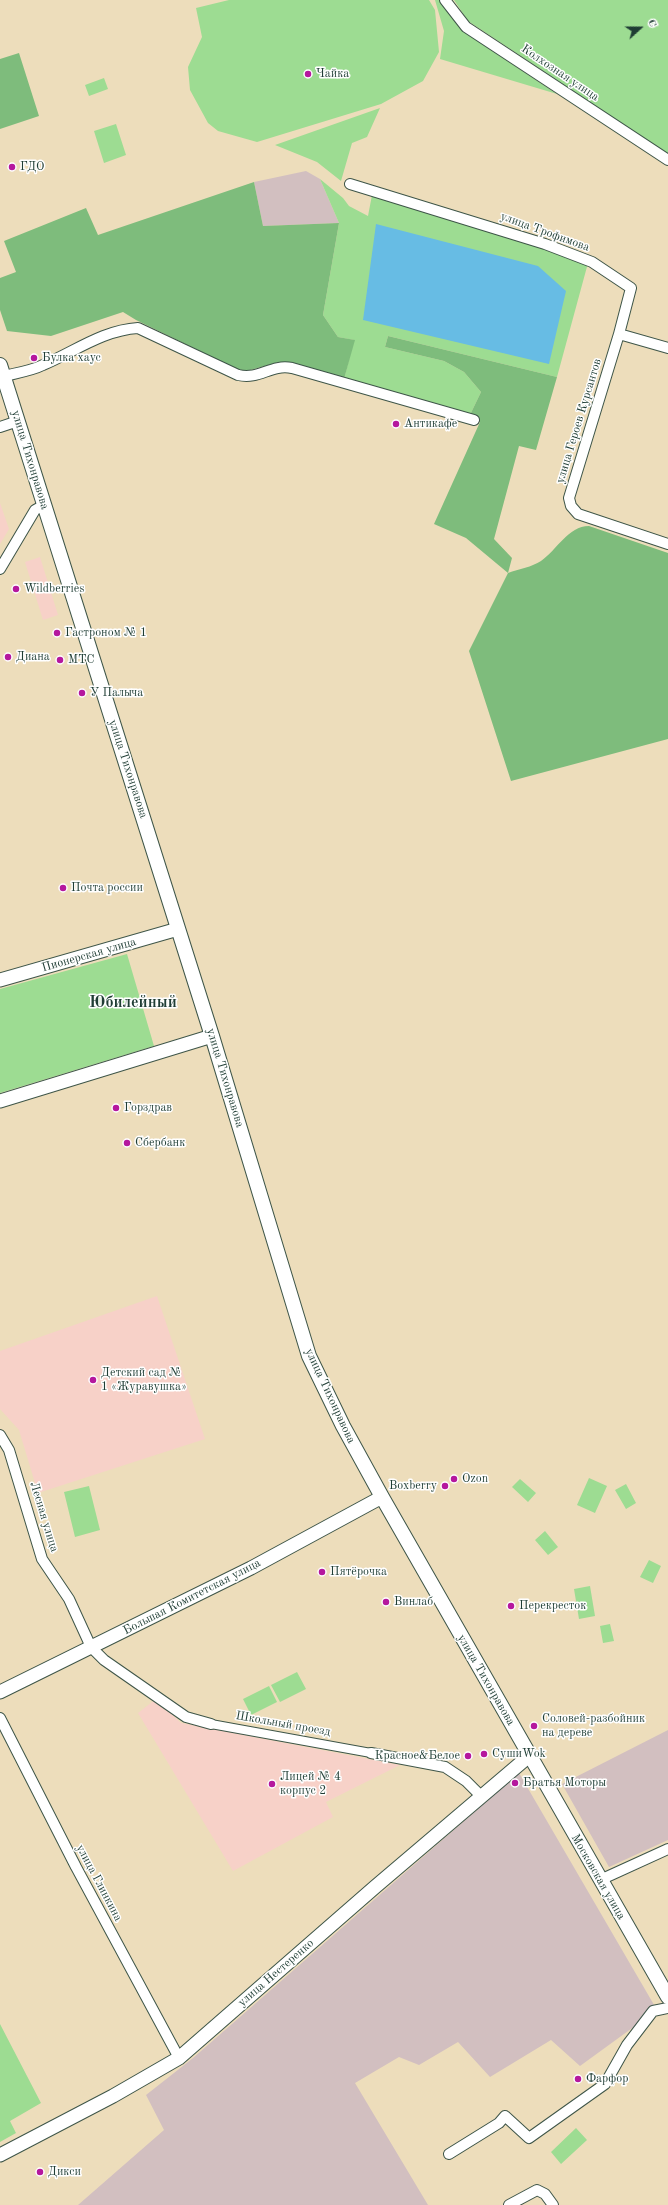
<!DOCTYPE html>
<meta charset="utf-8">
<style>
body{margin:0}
#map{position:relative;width:668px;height:2205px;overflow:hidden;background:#edddbb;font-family:"Old Standard TT",serif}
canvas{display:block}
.north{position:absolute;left:620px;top:8px;width:40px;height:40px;-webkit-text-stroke:3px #fff;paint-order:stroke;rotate:69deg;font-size:11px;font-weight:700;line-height:16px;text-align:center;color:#1f3d34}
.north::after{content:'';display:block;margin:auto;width:14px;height:18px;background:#1f3d34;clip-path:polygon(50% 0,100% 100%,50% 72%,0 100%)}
</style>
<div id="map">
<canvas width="668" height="2205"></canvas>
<div class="north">С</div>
</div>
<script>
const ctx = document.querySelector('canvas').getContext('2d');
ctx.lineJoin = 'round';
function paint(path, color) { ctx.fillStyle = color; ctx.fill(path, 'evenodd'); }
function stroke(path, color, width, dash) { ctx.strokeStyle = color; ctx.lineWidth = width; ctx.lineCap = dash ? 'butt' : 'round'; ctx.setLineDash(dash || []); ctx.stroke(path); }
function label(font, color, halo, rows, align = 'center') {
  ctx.font = font + ' "Old Standard TT",serif'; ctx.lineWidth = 3; ctx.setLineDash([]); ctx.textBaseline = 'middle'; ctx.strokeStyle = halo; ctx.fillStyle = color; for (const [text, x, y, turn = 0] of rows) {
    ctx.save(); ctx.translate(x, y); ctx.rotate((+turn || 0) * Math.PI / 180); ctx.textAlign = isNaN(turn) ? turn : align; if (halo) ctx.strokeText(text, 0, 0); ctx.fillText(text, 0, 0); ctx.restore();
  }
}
paint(new Path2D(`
 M0 503 9 529 0 544Z
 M40 557 58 615 43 620 25 562Z
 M157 1296 205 1439 38 1493 19 1430 0 1409V1351Z
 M156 1699 181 1723 400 1765 326 1802 333 1817 233 1871 138 1713Z`), '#f7d1c8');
paint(new Path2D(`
 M306 171 320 179 339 223 263 226 254 182Z
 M668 1730V1840L609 1867 562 1784Z
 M519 1773 657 2010 580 2066 551 2040 490 2077 458 2042 419 2065 399 2057 355 2083 428 2205H78L164 2130 146 2095 193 2058Z`), '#d2bfc0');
paint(new Path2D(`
 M229 0H429L435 10 439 52 423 81 381 104 257 142 218 131 208 123 190 90 188 67 202 37 196 8Z
 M435 0H439L464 32 557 94 440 59 444 31Z
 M454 0H668V154L468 21Z
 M104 78 108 89 89 96 85 85Z
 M380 108 367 137 352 143 341 181 317 162 275 145Z
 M116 124 126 155 104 163 94 131Z
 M320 179 343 198 349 206 368 216 372 195 588 263 557 377 388 336 385 347 444 361 464 372 481 392 469 417 344 379 354 340 338 337 323 315 339 223Z
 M127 954 154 1046 0 1093V989Z
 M589 1478 607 1486 595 1513 577 1505Z
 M520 1479 536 1493 528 1502 512 1487Z
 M626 1484 636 1503 626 1509 615 1490Z
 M89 1486 100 1530 75 1537 64 1492Z
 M545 1531 558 1547 548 1555 535 1540Z
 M649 1560 661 1566 653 1583 640 1577Z
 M590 1586 595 1616 579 1619 574 1589Z
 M610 1624 614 1641 603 1643 600 1626Z
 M297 1672 306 1689 280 1702 271 1685Z
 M269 1686 277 1702 251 1715 243 1699Z
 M0 2024 41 2103 10 2121 16 2133 0 2142Z
 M576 2128 587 2140 561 2164 551 2152Z`), '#9ddc92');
paint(new Path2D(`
 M19 53 39 116 0 129V59Z
 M254 182 263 226 339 223 323 315 338 337 355 340 344 379 279 362 243 372 136 320 123 312 51 336 7 331 0 310V278L16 272 4 241 86 208 98 235Z
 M388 336 557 377 536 450 519 446 494 539 512 558 508 573C519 569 532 567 541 561 557 550 568 526 589 526L668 553V739L511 781 469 651 508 573 466 538 434 524 480 422 469 417 481 392 464 372 444 361 385 347Z`), '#7ebc7c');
paint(new Path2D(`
 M376 224 538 266 566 291 549 364 363 320Z`), '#67bce4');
const pedestrian = new Path2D(`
 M211 1724 371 1753`);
const minor = new Path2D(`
 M445 0 466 27 668 160
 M350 184 545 244 592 262 631 288 619 334 668 348
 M619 334 569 498 571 506 578 514 668 544
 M4 376C16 373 31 371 43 365 74 352 103 330 138 328L238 375C260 380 270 364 292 368L474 420
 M0 427 18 421
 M0 569 35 510 44 505
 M0 1435 9 1450 42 1559 69 1599 91 1647 104 1660 186 1717 211 1724
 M0 1718 76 1867 179 2058
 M371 1753 445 1767 466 1781 481 1796
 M600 1880 668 1849
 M449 2154 499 2123 505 2116 529 2138 605 2084 627 2045 653 2011 668 2008
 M509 2205 537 2190 545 2194 553 2205`);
const tertiary = new Path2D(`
 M0 980 178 929
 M0 1101 212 1036
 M0 1692 251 1568 382 1497
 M0 2155 113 2096 179 2058 375 1887 529 1756`);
const secondary = new Path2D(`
 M0 365 212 1036 309 1356 343 1426 382 1497 668 1997`);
stroke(pedestrian, '#3e5548', 10);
stroke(minor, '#3e5548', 12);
stroke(tertiary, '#3e5548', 15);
stroke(secondary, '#3e5548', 16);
stroke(pedestrian, '#fff', 8);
stroke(minor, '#fff', 10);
stroke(tertiary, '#fff', 13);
stroke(secondary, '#fff', 14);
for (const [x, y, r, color] of [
 [308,74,4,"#b5179e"],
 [12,167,4,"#b5179e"],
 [34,358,4,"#b5179e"],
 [396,424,4,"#b5179e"],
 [16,589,4,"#b5179e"],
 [57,633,4,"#b5179e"],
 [8,657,4,"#b5179e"],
 [60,660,4,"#b5179e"],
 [82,693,4,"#b5179e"],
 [63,888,4,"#b5179e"],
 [116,1108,4,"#b5179e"],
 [127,1143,4,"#b5179e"],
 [93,1380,4,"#b5179e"],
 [454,1479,4,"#b5179e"],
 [445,1486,4,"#b5179e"],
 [322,1572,4,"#b5179e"],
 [386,1602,4,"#b5179e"],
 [511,1606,4,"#b5179e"],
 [534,1726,4,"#b5179e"],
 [484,1754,4,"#b5179e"],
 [468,1756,4,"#b5179e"],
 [515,1783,4,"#b5179e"],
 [272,1784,4,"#b5179e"],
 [578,2079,4,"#b5179e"],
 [40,2172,4,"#b5179e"]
]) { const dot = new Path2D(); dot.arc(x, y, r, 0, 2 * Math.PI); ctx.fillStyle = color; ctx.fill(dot); stroke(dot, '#fff', 1.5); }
label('12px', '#1f3d34', '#fff', [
 ["Колхозная улица",560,73,34],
 ["улица Трофимова",545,232,20],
 ["улица Героев Курсантов",579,421,-73],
 ["улица Тихонравова",30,460,73],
 ["улица Тихонравова",128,769,72],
 ["Пионерская улица",89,955,-16],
 ["улица Тихонравова",225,1078,73],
 ["улица Тихонравова",330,1396,65],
 ["Лесная улица",44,1517,73],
 ["Большая Комитетская улица",192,1597,-27],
 ["улица Тихонравова",486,1680,60],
 ["Школьный проезд",283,1724,10],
 ["Московская улица",598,1877,60],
 ["улица Глинкина",99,1883,62],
 ["улица Нестеренко",276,1973,-41]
]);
label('12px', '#1f3d34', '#fff', [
 ["Чайка",316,74],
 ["ГДО",20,167],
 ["Булка хаус",42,358],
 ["Антикафе",404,424],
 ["Wildberries",24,589],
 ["Гастроном № 1",65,633],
 ["Диана",16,657],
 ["МТС",68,660],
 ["У Палыча",90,693],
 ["Почта россии",71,888],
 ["Горздрав",124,1108],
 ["Сбербанк",135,1143],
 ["Детский сад №",101,1373],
 ["1 «Журавушка»",101,1387],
 ["Ozon",462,1479],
 ["Boxberry",437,1486,"right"],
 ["Пятёрочка",330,1572],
 ["Винлаб",394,1602],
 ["Перекресток",519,1606],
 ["Соловей-разбойник",542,1719],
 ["на дереве",542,1733],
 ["СушиWok",492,1754],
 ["Красное&Белое",460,1756,"right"],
 ["Лицей № 4",280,1777],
 ["корпус 2",280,1791],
 ["Братья Моторы",523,1783],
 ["Фарфор",586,2079],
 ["Дикси",48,2172]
], 'left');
label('bold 16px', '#1f3d34', '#fff', [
 ["Юбилейный",133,1003]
]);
</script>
